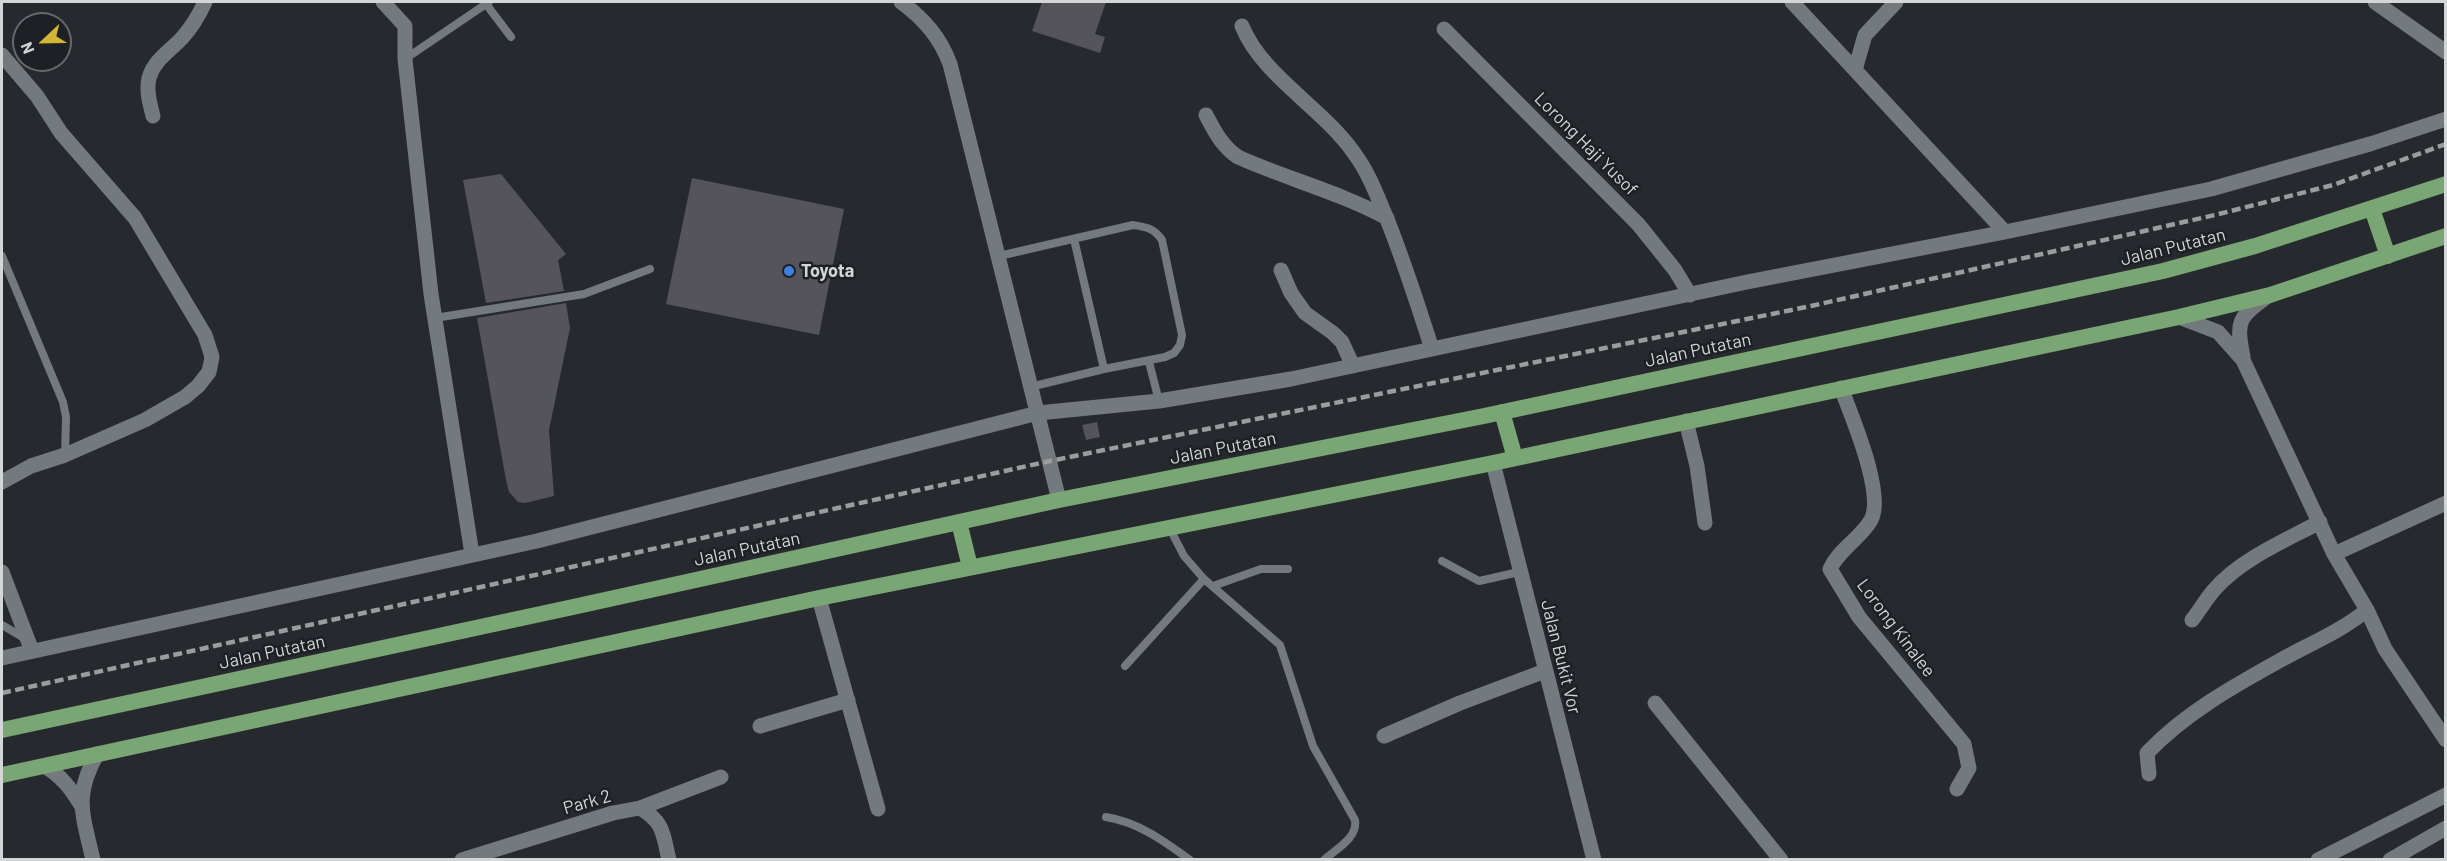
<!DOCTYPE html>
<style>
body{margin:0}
#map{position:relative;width:2447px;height:861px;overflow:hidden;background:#262a2e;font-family:Barlow,sans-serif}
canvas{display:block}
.frame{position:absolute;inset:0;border:3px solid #d3d5d8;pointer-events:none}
.north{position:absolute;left:12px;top:12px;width:60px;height:60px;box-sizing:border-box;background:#1d2024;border:2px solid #66686c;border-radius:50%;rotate:248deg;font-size:16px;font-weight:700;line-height:24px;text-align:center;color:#d3d5d8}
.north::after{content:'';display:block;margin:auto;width:21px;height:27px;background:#d3b635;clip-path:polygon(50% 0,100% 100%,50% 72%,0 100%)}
</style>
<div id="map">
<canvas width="2447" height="861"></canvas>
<div class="frame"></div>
<div class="north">N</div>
</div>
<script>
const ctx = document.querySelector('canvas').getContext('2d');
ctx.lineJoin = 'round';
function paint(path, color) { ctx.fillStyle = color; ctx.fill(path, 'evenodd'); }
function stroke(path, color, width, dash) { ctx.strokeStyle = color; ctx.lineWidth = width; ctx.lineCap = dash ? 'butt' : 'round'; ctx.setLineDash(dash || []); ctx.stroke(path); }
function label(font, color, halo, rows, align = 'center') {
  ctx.font = font + ' Barlow,sans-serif'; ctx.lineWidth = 5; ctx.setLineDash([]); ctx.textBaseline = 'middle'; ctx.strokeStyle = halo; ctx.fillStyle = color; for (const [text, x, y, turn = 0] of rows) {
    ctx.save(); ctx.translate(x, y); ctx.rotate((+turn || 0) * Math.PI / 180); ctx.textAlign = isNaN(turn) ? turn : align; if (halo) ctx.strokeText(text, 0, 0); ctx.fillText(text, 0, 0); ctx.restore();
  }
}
paint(new Path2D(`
 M1042 2H1106L1095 34 1105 37 1100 53 1032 31Z
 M501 174 566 254 558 260 564 291 486 303 463 180Z
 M692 178 844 209 819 335 666 304Z
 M566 303 570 328 549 430 554 496 525 503 518 502 509 492 506 480 477 318Z
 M1097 422 1100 437 1086 440 1082 425Z`), '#54545a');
stroke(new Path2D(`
 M486 4 511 37
 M405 59 489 2
 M1074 239 1104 369
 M2 256 63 402 66 417 65 455
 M999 256 1133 225C1146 227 1154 228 1162 240L1182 335 1180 345 1174 353 1165 357 1104 369 1030 387
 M435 318 584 294 650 269
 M1149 362 1159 401
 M1169 527 1184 556 1204 579 1280 645 1313 746 1355 820C1358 838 1336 849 1324 860
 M1442 561 1479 581 1519 572
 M1213 586 1261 569H1288
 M2 625 26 639
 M1125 666 1204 579
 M1106 817C1138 822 1164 841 1190 860`), '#74797e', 8);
stroke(new Path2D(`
 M383 2 405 26V59L431 294 472 554
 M901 2C924 19 940 37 950 64L1059 500
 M1792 2 2005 232
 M2375 2 2446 52
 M1242 26C1262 76 1323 108 1354 153 1369 173 1377 196 1387 219 1404 262 1418 305 1432 349
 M1444 29 1638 224 1675 270 1690 295
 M2 55 37 96 61 133 135 218 205 335 212 357 209 372 198 386 185 397 145 420 65 455 31 466 2 482
 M1855 70 1865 35 1896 2
 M1206 115C1215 132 1222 146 1238 157 1287 179 1339 192 1387 218
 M153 116C150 104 146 91 149 78 154 60 170 51 182 38 192 27 199 15 205 2
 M1281 270 1291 293 1305 313 1333 333 1342 342 1353 366
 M2179 317 2218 332 2243 360 2334 554 2367 610 2385 649 2446 740
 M2243 357C2236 320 2238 318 2268 296
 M1841 388C1852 417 1885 494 1871 520 1860 539 1839 549 1830 569L1859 617 1964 744 1969 768 1957 789
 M1686 421 1697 466 1705 523
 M2334 554 2446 503
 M2 572 32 651
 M819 598 878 809
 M2192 620C2200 610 2206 599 2214 590 2239 560 2286 540 2320 522
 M2 658 537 541 1038 413 1159 401 1291 379 1747 282 2005 232 2211 189 2370 144 2446 119
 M1655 703 1781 860
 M760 726 848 700
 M1384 736 1460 703 1545 671
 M44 766C61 775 71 789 81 805
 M2149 774 2147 753C2184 714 2232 687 2279 661 2309 644 2340 632 2367 610
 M640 808C664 822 663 834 669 860
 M93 860C83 815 73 797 97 754
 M462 860 613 813 640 808 721 777
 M2318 860 2446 795
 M2390 860 2446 828`), '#74797e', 15);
stroke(new Path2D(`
 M1493 463 1594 860`), '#74797e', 15);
stroke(new Path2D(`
 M2372 209 2388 256
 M1502 412 1515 458
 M959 522 970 567
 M2 730 573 607 1059 500 1484 416 2163 271 2255 246 2446 184
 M2 775 819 598 1493 463 2179 317 2270 295 2446 236`), '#7aa574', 16);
stroke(new Path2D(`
 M2 693 1050 461 1811 306 2215 215 2333 185 2446 144`), '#9a9da0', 4.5, [9, 4.5]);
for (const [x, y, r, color] of [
 [789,271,6,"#3f7fe0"]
]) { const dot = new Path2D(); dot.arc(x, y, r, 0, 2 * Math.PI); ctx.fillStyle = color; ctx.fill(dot); stroke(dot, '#1d2024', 2); }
label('18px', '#d3d5d8', '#1d2024', [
 ["Lorong Haji Yusof",1586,144,45],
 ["Jalan Putatan",2173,247,-14],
 ["Jalan Putatan",1698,350,-12],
 ["Jalan Putatan",1223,448,-11],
 ["Jalan Putatan",747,549,-12],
 ["Lorong Kinalee",1896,628,53],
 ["Jalan Putatan",272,652,-12],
 ["Jalan Bukit Vor",1561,657,76],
 ["Park 2",587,802,-16]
]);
label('bold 18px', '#d3d5d8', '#1d2024', [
 ["Toyota",801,271]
], 'left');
</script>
